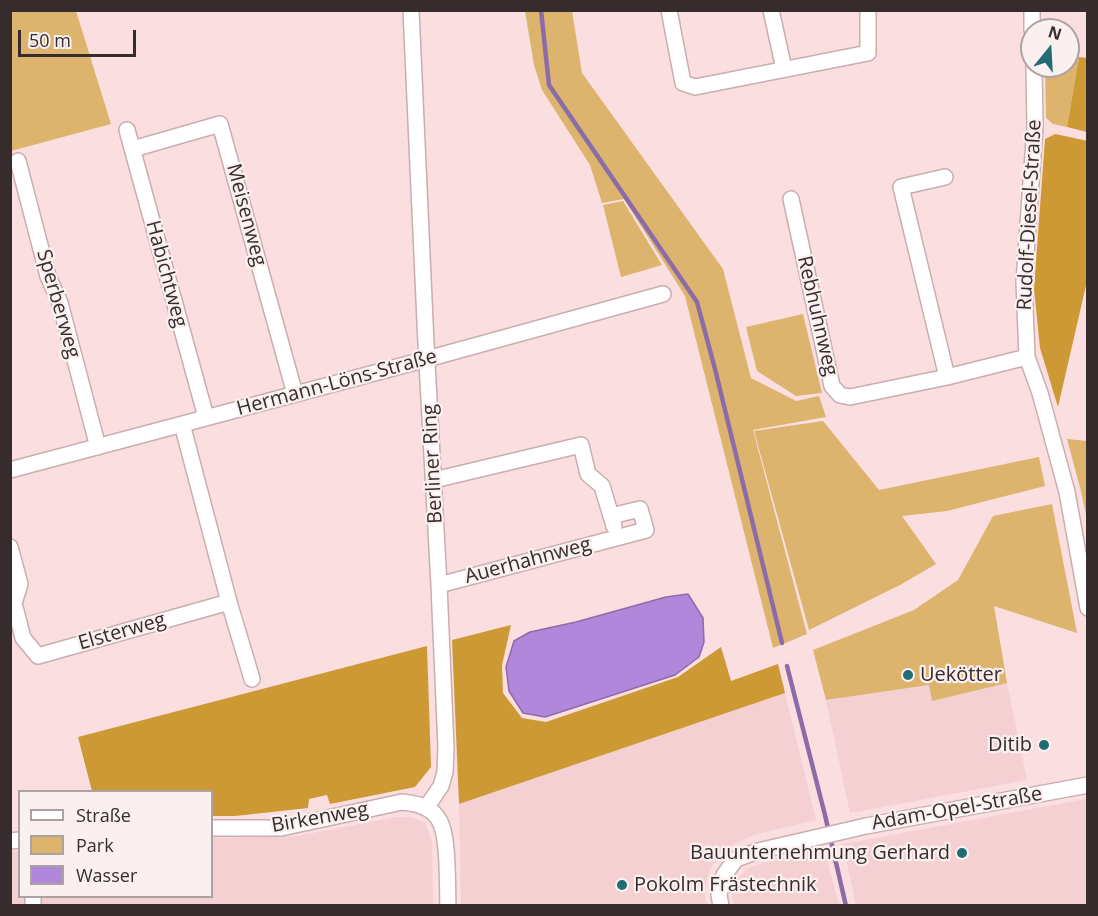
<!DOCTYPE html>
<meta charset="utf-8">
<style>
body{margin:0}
#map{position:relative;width:1098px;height:916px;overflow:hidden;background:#fadee0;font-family:"Open Sans",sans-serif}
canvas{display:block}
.frame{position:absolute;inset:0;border:12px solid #362c2d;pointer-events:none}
.legend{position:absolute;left:18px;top:790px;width:195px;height:108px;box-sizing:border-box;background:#fbf0f0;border:2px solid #aca2a2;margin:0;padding:8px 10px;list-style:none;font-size:18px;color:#362c2d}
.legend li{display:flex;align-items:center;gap:12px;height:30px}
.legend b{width:30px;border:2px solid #aca2a2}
.north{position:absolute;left:1020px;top:18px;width:60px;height:60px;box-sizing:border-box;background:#fbf0f0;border:2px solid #aca2a2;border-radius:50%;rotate:18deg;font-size:16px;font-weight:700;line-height:24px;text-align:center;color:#362c2d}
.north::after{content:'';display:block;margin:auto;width:21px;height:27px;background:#226d74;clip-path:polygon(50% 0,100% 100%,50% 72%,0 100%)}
.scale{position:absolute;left:18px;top:30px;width:118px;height:27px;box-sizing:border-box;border:3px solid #362c2d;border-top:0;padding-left:8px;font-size:18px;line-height:21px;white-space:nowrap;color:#362c2d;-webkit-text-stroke:4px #fbf0f0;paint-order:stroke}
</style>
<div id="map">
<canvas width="1098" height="916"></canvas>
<div class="frame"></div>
<ul class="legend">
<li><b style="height:8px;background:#fff"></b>Straße</li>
<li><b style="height:16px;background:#dcb46e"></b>Park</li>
<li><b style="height:16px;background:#b187dc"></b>Wasser</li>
</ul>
<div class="north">N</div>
<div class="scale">50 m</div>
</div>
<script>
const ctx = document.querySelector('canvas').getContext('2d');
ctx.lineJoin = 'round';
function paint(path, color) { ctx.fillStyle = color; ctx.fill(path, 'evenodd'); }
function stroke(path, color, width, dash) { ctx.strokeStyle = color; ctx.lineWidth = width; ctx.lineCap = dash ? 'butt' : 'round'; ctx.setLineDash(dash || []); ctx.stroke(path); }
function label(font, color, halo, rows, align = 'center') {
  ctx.font = font + ' "Open Sans",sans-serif'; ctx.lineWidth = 4.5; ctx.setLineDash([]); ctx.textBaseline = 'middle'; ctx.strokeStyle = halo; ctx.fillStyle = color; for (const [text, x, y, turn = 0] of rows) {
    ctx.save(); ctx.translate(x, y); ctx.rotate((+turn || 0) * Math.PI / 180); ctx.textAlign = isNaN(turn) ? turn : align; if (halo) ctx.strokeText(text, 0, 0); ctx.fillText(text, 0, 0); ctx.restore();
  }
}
paint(new Path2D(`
 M1007 683 1027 780 850 813 826 700 929 685 932 701Z
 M785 693 816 820 753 835 725 849 710 869 704 892 707 905 461 906 459 804Z
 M1086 799 1088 800 1087 905H856L843 844Z
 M396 817H411L425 823 432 841 433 905H11L10 852 19 851 20 896H212V838L297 836Z
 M824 848 839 905H734L732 897 736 881 746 869 762 863Z`), '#f4d0d2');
paint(new Path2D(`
 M11 10 76 11 111 124 11 151Z
 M525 11H572L582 73 723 269 751 378 796 401 819 396 826 417 753 430 807 634 773 648 685 296 624 199 602 203 590 165 542 90 534 65Z
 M1068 56 1079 57 1067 127 1053 124 1046 118 1045 66H1068Z
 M623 201 662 265 621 277 603 205Z
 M803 314 822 393 796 396 757 371 746 327Z
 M823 421 879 490 1039 457 1045 486 947 511 902 516 936 564 900 585 809 630 754 431Z
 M1067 439 1087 441V520L1081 491Z
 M1052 504 1077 633 994 606 1007 683 932 701 929 685 826 700 813 650 914 610 958 580 993 516Z`), '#dcb46e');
paint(new Path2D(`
 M1079 57 1087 58V132L1067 127Z
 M1055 134 1088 141 1087 281 1058 407 1040 348 1034 289 1045 139Z
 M511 625 502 665 503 693 522 718 546 722 678 677 721 647 731 681 778 664 785 693 459 804 452 640Z
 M427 646 431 767 415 787 330 804 327 795 309 799 308 808 235 816H212V792L92 791 78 737Z`), '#cc9935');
const water = new Path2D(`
 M688 594 703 618 704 642 699 657 675 675 545 717 523 713 509 691 506 667 514 641 530 632 576 622 666 597Z`);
paint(water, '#b187dc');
stroke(water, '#8c6ca8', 1.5);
stroke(new Path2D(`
 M541 10 549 85 697 302 715 369 782 643
 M787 666 825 815 846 906`), '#8c6ca8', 4.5);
const street = new Path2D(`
 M411 10 426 344 439 585 446 747 445 772 441 786 426 808
 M669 10 683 83 695 87 868 53V10
 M771 10 784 69
 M1032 10V30
 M1034 66 1035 126 1024 282 1027 357 1040 393 1067 492 1088 608
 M127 130 206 417
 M133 149 220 124 295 394
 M18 161 48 276 60 303 98 447
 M945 177 901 187 947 377
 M791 199 832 386 840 395 850 397 947 377 1027 357
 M182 424 229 602 252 679
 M10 470 427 359 663 294
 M434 480 581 445 588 474 602 486 614 526
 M10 547 20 584 14 603 23 638 38 656 229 602
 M439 585 646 530 640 509 611 516
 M212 828H281L402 802C415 803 432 807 439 820 449 836 447 885 448 906
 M10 841 20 840
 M33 896V906
 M721 906 719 895 724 875 736 859 758 851 866 826 1088 785`);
stroke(street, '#c9aeb0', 18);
stroke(street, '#fff', 15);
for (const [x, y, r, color] of [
 [908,675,6,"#226d74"],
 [1044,745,6,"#226d74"],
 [962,853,6,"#226d74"],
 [622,885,6,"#226d74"]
]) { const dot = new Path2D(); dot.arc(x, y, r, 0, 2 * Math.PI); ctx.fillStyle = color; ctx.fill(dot); stroke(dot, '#fbf0f0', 2); }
label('20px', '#362c2d', '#fbf0f0', [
 ["Meisenweg",246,215,75],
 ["Rudolf-Diesel-Straße",1030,215,-87],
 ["Habichtweg",166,274,75],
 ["Sperberweg",58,304,74],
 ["Rebhuhnweg",817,316,77],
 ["Hermann-Löns-Straße",337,383,-15],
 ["Berliner Ring",433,464,-93],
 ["Auerhahnweg",528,561,-15],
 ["Elsterweg",122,632,-16],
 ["Adam-Opel-Straße",957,809,-10],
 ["Birkenweg",320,818,-10]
]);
label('20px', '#362c2d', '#fbf0f0', [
 ["Uekötter",920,675],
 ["Ditib",1032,745,"right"],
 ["Bauunternehmung Gerhard",950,853,"right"],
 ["Pokolm Frästechnik",634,885]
], 'left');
</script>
